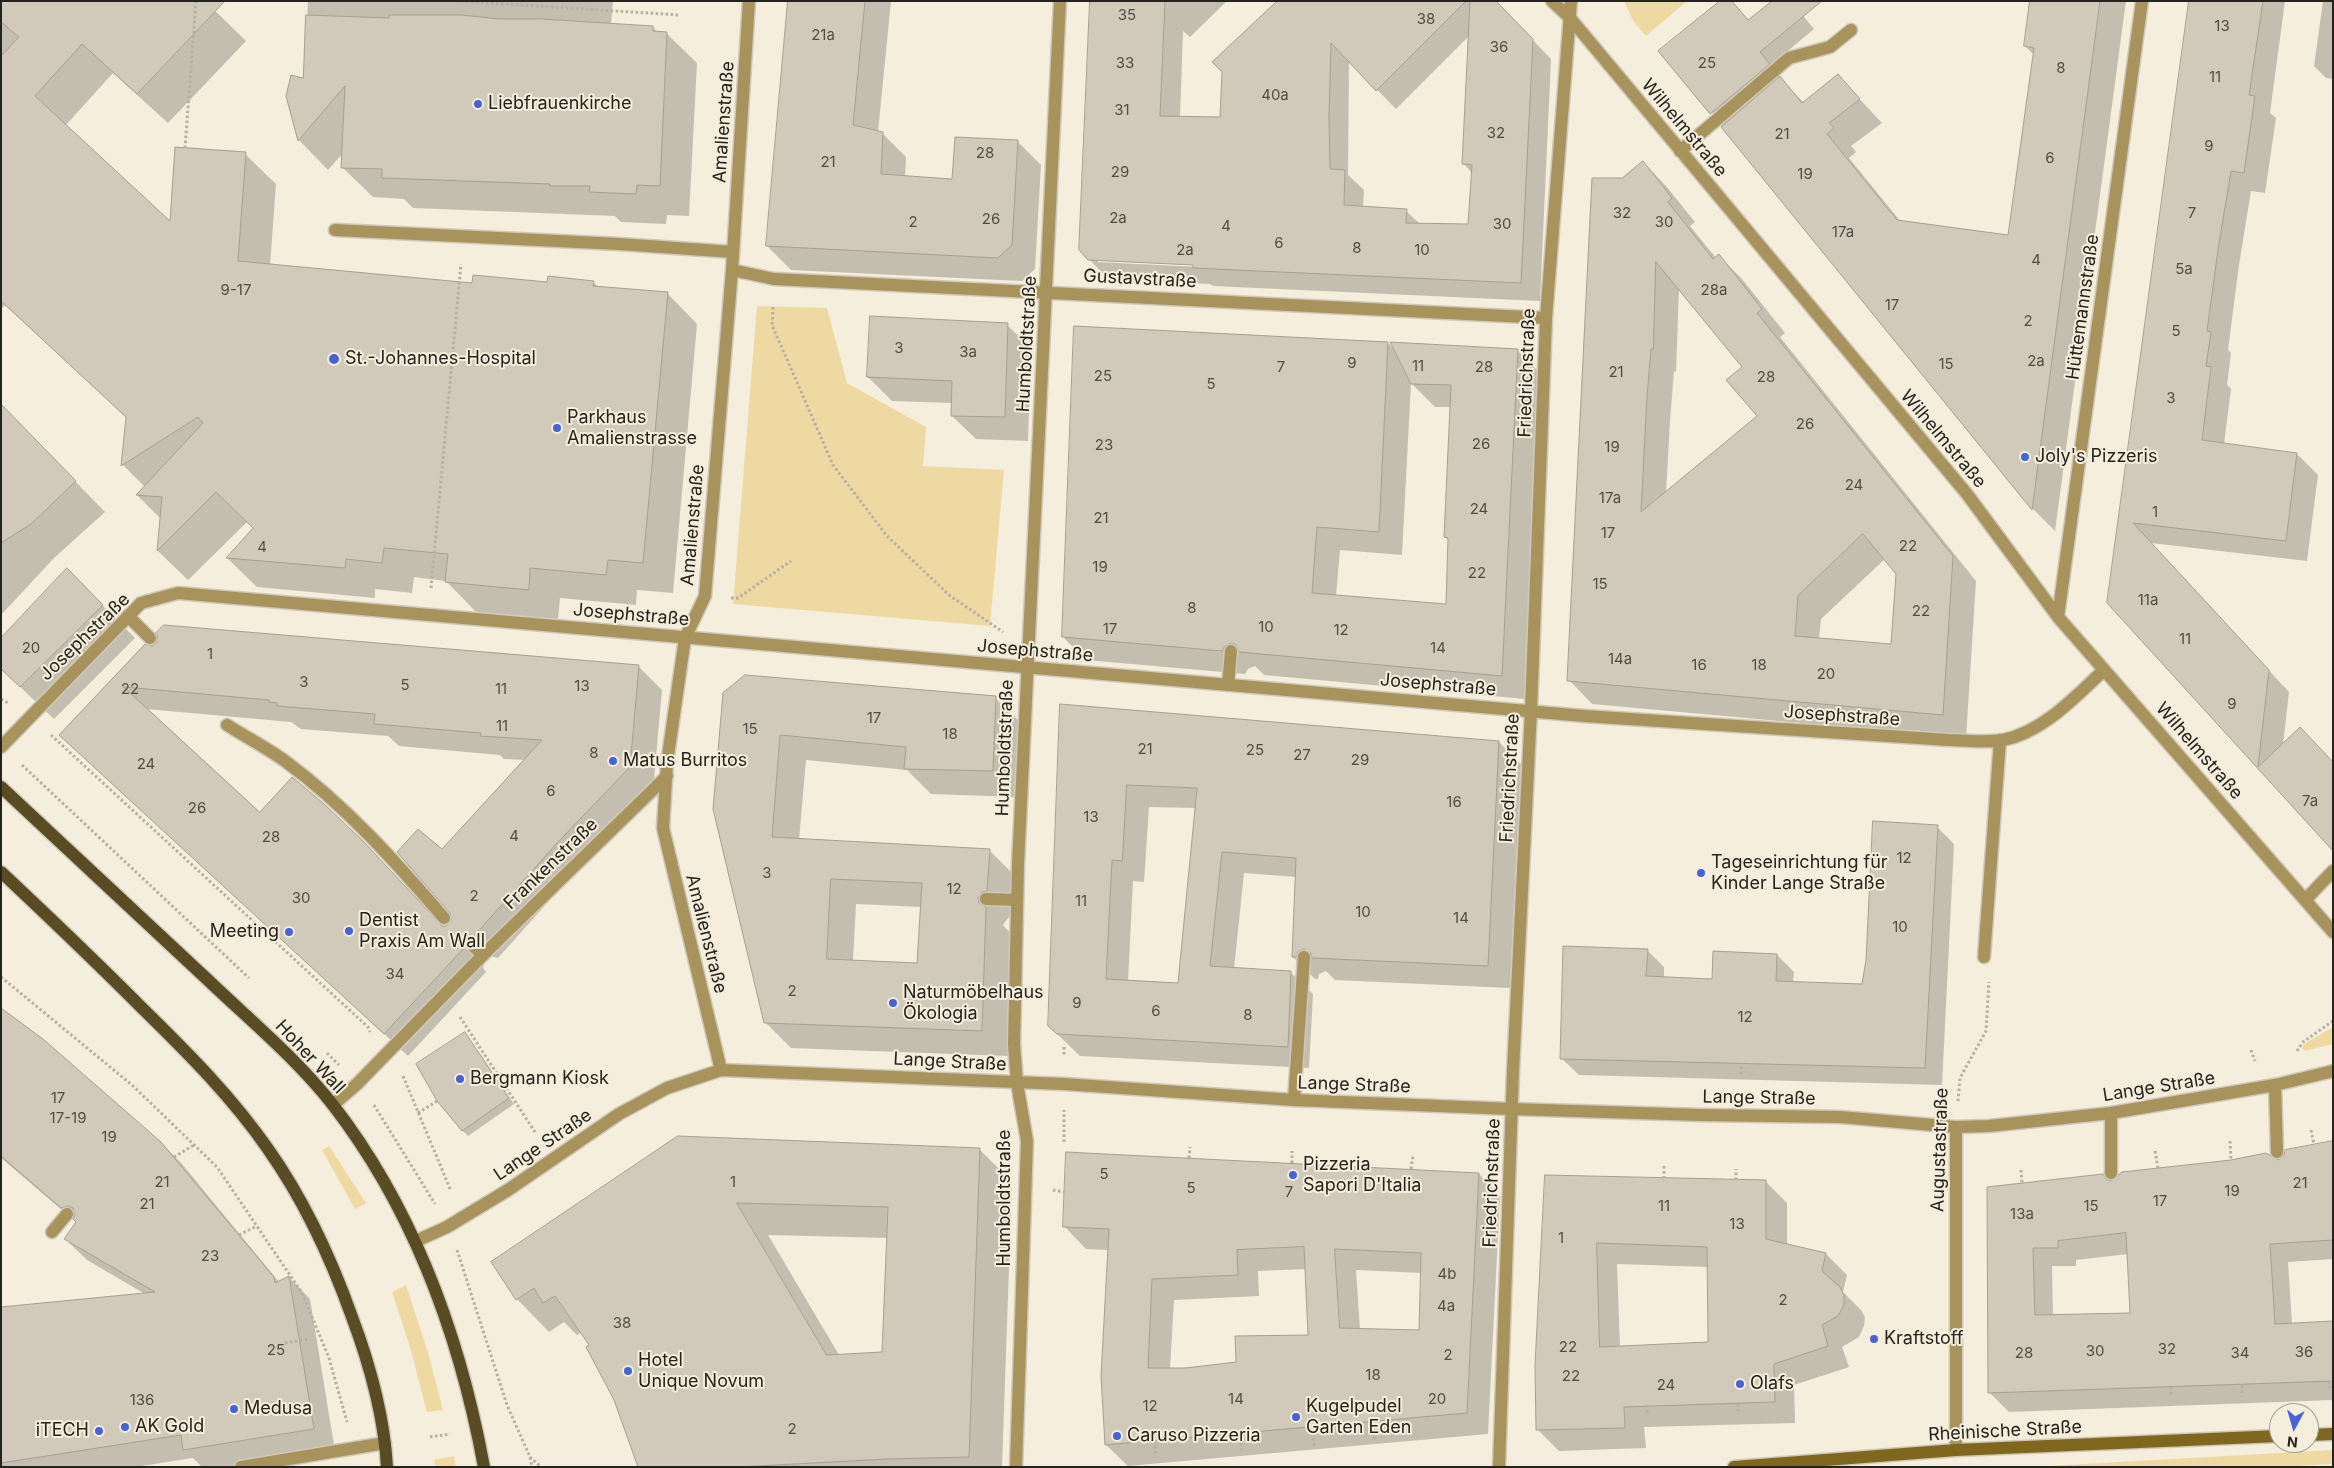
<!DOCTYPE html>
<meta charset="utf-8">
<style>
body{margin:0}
#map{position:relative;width:2334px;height:1468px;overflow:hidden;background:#f5eedd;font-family:Inter,sans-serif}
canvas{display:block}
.frame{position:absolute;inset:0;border:2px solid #25231d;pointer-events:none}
.north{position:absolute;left:2269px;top:1403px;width:50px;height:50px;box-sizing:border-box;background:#f5eedd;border:1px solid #a29d90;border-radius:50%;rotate:186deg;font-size:14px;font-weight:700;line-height:20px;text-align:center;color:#25231d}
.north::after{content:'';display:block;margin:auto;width:18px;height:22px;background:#4663d7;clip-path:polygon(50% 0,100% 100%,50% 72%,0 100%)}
</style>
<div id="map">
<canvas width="2334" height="1468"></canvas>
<div class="frame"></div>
<div class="north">N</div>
</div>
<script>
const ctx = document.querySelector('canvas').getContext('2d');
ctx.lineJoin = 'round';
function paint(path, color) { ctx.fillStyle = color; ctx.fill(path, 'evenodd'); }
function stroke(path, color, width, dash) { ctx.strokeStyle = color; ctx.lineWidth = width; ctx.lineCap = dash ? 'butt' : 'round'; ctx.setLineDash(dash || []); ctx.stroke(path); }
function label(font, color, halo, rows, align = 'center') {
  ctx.font = font + ' Inter,sans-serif'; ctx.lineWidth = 4; ctx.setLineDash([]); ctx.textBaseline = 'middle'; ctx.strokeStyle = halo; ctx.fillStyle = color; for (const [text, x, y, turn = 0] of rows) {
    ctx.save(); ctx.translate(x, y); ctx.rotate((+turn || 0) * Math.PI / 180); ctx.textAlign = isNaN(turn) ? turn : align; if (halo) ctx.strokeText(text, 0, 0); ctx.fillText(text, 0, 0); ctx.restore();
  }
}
paint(new Path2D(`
 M1624 1H1687L1646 36 1634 22Z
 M757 306 827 308 847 383 926 427 923 466 1004 470 990 626 733 604Z
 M2333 1027V1044L2305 1051 2302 1048 2304 1044Z
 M329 1146 366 1203 355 1209 322 1150Z
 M406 1285 429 1356 443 1410 427 1412 410 1347 392 1292Z
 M2333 1450V1464L2279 1467H2030Z
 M454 1456 456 1467H436L434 1460Z`), '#efd9a2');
paint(new Path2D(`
 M1 1H205L246 41 168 123 113 73 65 126 171 223 245 154 276 184 270 266 473 285 593 282 600 288 667 293 697 324 673 593 637 590 636 605 560 598 558 619 476 612 446 581 414 577 412 593 375 589V598L257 587 227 558 254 529 247 522 188 580 158 551 161 519 137 495 145 487 123 465 127 418 5 305 1 309Z
 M308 1H613L611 25 653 27 658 33H666L697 63 689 216 667 215 666 224 621 222 615 216 413 208 404 199 373 197 342 167 343 153 328 170 299 140 287 92 304 80Z
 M788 1H891L878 132 883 134 906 157 905 177 953 180 1017 141 1041 165 1035 269 1022 281 791 270 767 246Z
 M1092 1H1227L1190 37 1183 31 1180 117 1222 118 1279 1H1495L1551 59 1540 301 1213 286 1210 284 1108 279 1089 259ZM1469 36 1464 164 1472 173 1470 225 1420 224 1406 211 1363 207 1364 190 1348 175 1349 61 1396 109ZM1098 259 1199 264V267L1098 262Z
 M1731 1 1749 21 1795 6 1814 29 1771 65 1781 77 1780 78 1804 103 1838 76 1882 123 1851 146 1856 152 1849 158 1901 222 2009 237 2034 55 2025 46 2029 1H2126L2055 531 2033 509 1722 127 1724 126 1660 51Z
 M2190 1H2285L2270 113 2276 118 2265 193 2251 191 2239 265 2228 350 2231 353 2227 385 2231 389 2224 444 2297 454 2318 475 2307 561 2151 543 2289 692 2283 745 2300 729 2333 762 2322 837 2108 602Z
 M2323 1H2333V79L2326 78 2314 66Z
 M1643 162 1666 186 1695 222 1690 226 1716 258 1719 256 1742 279 1785 333 1780 337 1976 581 1966 738 1592 704 1569 680 1622 179ZM1679 288 1743 367 1759 416 1666 493 1670 421 1674 371 1676 372ZM1885 559 1897 573 1892 645 1819 639 1821 619Z
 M1007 325 1031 348 1028 441 976 439 952 416V403L892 401 868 377Z
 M1075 327 1389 344 1394 349 1517 350 1541 374 1525 699 1264 675 1255 666 1248 669 1245 674 1086 660 1063 637ZM1411 383 1435 407H1452L1445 537 1449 541 1447 605 1336 596 1340 550 1402 555Z
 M1 405 105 512 54 558 1 615Z
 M67 570 135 638 54 719 1 669Z
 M164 626 639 667 662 690 653 790 582 864 498 958 491 956 485 960 483 968 486 972 408 1056 61 735 157 644ZM146 709 291 722 301 729 388 736 399 746 500 755 504 759 525 760 442 851 453 921 446 927 440 925 362 842 260 814Z
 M724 694 995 698 1021 723 1018 797 931 794 907 770 806 760 799 840 989 850 1015 876 1012 916 1008 918 1003 925 1011 934 1008 1056 791 1048 765 1022ZM856 904 922 907 918 964 853 961Z
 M1062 705 1499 742 1521 764 1510 988 1335 980 1326 971 1319 974 1318 979H1315L1293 957 1297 877 1244 873 1234 969 1290 972 1313 994 1309 1068 1080 1056 1049 1026ZM1149 807 1196 808 1179 984 1128 982 1133 881 1144 882Z
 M1937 827 1954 844 1942 1085 1579 1075 1561 1058 1647 950 1664 967V978L1713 980 1777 955 1794 972 1793 982 1863 985Z
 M1 1009 160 1142 182 1164 279 1282 289 1277 310 1299 335 1451 231 1467H202L193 1458 135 1467H1V1309L145 1294 87 1260 65 1239 77 1223 1 1158Z
 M465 1034 514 1104 468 1136 462 1130Z
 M678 1137 979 1149 1012 1182 1002 1467H639L615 1399 591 1345 582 1332 577 1335 564 1322 549 1332 517 1299ZM768 1235 888 1238 883 1353 839 1355Z
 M2333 1142V1259L2288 1262 2292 1324 2333 1322V1400L2009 1412 1990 1393 1988 1188 2103 1176 2109 1182 2278 1162ZM2128 1254 2131 1314 2053 1316 2052 1266H2076V1260Z
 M1479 1174 1500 1196 1488 1434 1128 1466 1106 1445 1109 1250 1086 1249 1065 1227ZM1306 1269 1309 1336 1237 1363 1170 1369 1174 1300 1259 1296 1258 1271ZM1356 1270 1422 1273 1420 1332 1360 1330Z
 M1546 1177 1766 1182 1787 1203V1245L1826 1254 1847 1275 1843 1292 1861 1310 1865 1317 1864 1326 1859 1337 1842 1347 1849 1367 1794 1385 1795 1423 1644 1427 1646 1448 1559 1451 1538 1430ZM1617 1264 1708 1267 1709 1343 1620 1347Z`), '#0003');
const building = new Path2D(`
 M1 1H225L137 94 82 44 35 96 170 221 175 147 246 152 238 261 472 283 473 275 547 282 548 276 594 281 593 286 668 292 643 563 608 560 606 575 530 568 529 590 445 582 448 554 384 548 382 563 346 559 345 568 226 558 253 528 216 492 157 551 162 497 136 495 203 423 198 417 121 466 126 417 1 301V56L19 37 1 22Z
 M788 1H865L853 125 883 132 881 174 952 179 955 137 1018 140 1012 245 998 258 766 246Z
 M1090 1H1165L1160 116 1220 117 1222 72 1212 62 1277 1H1466L1376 91 1331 43 1329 118 1330 169 1345 170 1344 205 1407 209 1406 223 1468 224 1472 165 1462 164 1470 1H1496L1533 39 1521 283 1193 268V265L1088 260 1079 250Z
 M1720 1H1732L1748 20 1772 1H1822L1760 52 1770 64 1710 114 1658 51Z
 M2030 1H2100L2032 510 1721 127 1780 76 1802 103 1838 74 1860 99 1829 123 1834 128 1827 134 1897 220 2008 235 2034 48 2024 46Z
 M2189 1H2263L2249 95 2255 96 2244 173 2231 171 2219 243 2207 331 2211 332 2206 366 2211 367 2202 440 2297 453 2286 541 2133 523 2269 670 2258 767 2300 727 2333 762V851L2107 603Z
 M306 15 389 18V15H461L500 19H542L653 26V31L667 32 660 186 637 185 636 194 589 192 590 186H550V184L382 178V169L341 168 345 86 298 141 286 96 291 75 303 78Z
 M1643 161 1672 198 1668 202 1713 259 1719 254 1762 309 1757 313 1953 556 1943 715 1567 681 1592 178H1622ZM1656 262 1742 367 1726 380 1757 416 1641 512 1647 397 1651 349H1653ZM1863 534 1896 574 1891 644 1795 636 1798 596Z
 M870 316 1008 323 1005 417 951 416 952 381 867 377Z
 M1074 326 1388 342 1379 532 1317 527 1312 593 1446 604 1448 538 1444 537 1451 385 1411 384 1390 342 1518 349 1502 676 1239 652 1236 645 1231 643 1225 646 1222 651 1062 637Z
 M1 404 76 481 31 524 1 543Z
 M67 568 103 605 20 687 1 669V638Z
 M164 625 639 665 630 767 559 841 474 936 467 934 463 937 461 944 464 948 384 1034 59 735 145 644 152 646 156 643 158 636 156 633ZM124 687 269 700V702L277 703V706L375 714 374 724 481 733 480 736 542 740 442 849 418 829 397 852 450 913 451 921 446 926H442L363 841 323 803 292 777 260 812Z
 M745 675 996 696 993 771 904 769 906 747 780 735 772 837 990 849 987 891 982 892 978 898 979 903 986 907 982 1031 764 1023 713 809 723 693ZM831 879 922 883 917 963 827 959Z
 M1060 704 1499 741 1488 966 1312 958 1311 953 1304 949 1298 952 1296 957H1292L1296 858 1222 852 1210 966 1291 971 1288 1047 1057 1034 1048 1026ZM1127 785 1197 788 1178 983 1106 979 1112 860 1122 861Z
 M1873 821 1938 825 1925 1068 1560 1059 1563 946 1648 949 1646 976 1712 979 1713 951 1777 954 1776 981 1862 984 1866 960Z
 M1 1008 43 1039 161 1142 274 1277 275 1283 289 1276 314 1429 183 1450 181 1435 1 1463V1307L155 1292 64 1239 76 1222 73 1219 75 1215 73 1208 68 1206 61 1208 1 1156Z
 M465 1032 509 1098 462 1131 437 1101 416 1064Z
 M678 1136 980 1148 969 1457 887 1459 738 1467H638L614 1400 586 1347 589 1345 555 1296 543 1303 534 1288 516 1300 491 1262ZM737 1203 888 1207 882 1352 827 1355Z
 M2333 1141V1240L2270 1244 2275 1324 2333 1321V1381L1988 1393 1987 1187 2103 1174 2107 1180 2111 1181 2122 1172 2231 1160 2266 1153 2278 1160 2284 1156 2285 1150ZM2126 1233 2130 1313 2035 1315 2033 1248H2058V1241Z
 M1066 1152 1479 1173 1467 1413 1105 1445 1101 1376 1109 1229 1063 1227ZM1304 1247 1308 1335 1235 1336 1236 1362 1186 1368H1148L1152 1279 1238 1275 1237 1250ZM1335 1249 1421 1253 1419 1330 1340 1328Z
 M1545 1175 1766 1180V1239L1826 1253 1822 1271 1840 1287 1844 1295V1305L1838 1316 1822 1325 1828 1346 1774 1364 1775 1402 1624 1407 1625 1428 1536 1430 1535 1366ZM1597 1243 1707 1247 1708 1342 1600 1347Z`);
paint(building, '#d1caba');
stroke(building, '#a59f8f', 1);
const service = new Path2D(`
 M1680 151 1789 58 1830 47 1851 30
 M335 230 619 244 733 252
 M128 616 150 638
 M1228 685 1231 651
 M227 725C246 737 267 748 285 761 346 806 395 861 444 918
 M986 899 1017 900
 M469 942 483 955
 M2275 1085 2277 1152
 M1294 1100 1304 957
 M2111 1113V1173
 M52 1232 67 1214`);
const pedestrian = new Path2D(`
 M241 1467 385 1443`);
const minor = new Path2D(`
 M1552 1 1570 18 1967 494 2058 617 2333 932
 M732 270 774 279 1546 318
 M2058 617 2142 1
 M1 747 141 603 178 593 1584 716 1949 740C1966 740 1986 743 2003 740 2043 732 2075 697 2104 670
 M2306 899 2333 871
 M1984 957 2000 740
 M721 1070 663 828 667 763 685 638 705 596 732 270 749 1
 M333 1105 357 1084 483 955 667 776
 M1956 1127V1450
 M416 1241 447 1227 508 1190 619 1114 667 1088 721 1070 1064 1084 1294 1100 1512 1109 1701 1115 1840 1117 1956 1127 1989 1126 2111 1113 2275 1085 2333 1071
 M1016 1467 1027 1141 1017 1083 1014 1044 1018 864 1060 1
 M1499 1467 1513 1071 1531 710 1546 318 1571 1`);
const secondary = new Path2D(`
 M2309 1435 2333 1434
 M1734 1467 1956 1450 2279 1436`);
const primary = new Path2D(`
 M1 787C70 852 140 916 209 981 251 1021 297 1059 333 1105 414 1210 460 1337 484 1467
 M1 872C49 917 96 962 142 1008 187 1052 232 1097 268 1149 304 1200 331 1258 352 1317 370 1365 384 1415 387 1467`);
stroke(service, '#d0c9ba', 15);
stroke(pedestrian, '#d0c9ba', 15);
stroke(minor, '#d0c9ba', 15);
stroke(secondary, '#d0c9ba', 15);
stroke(primary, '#d0c9ba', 15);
stroke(new Path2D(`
 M456 1 680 15
 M185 148 196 1
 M773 307 772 325 833 465 887 536 949 595 1003 632
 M431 588 461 264
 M731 598H738L791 561
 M1 699 8 703
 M51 735 368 1027 370 1032
 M22 765 249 978
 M1 977 132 1085 217 1167 302 1293 329 1358 347 1422
 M460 1017 535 1132
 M1064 1047V1056
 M2251 1050 2255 1061
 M2297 1051 2303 1042 2333 1021
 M327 1053 339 1065
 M1741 1074 1742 1063
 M403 1076 451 1191
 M1958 1101 1960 1078 1986 1031 1989 982
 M374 1105 435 1204
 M418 1113 437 1101
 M2311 1130 2314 1144
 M2230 1141 2231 1160
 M1064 1142V1110
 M2155 1151 2158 1168
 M174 1157 194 1145
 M1189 1158 1190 1147
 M1292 1163V1151
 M1664 1166V1178
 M1411 1169 1413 1156
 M2021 1170 2022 1183
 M1736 1180V1169
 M1053 1190 1065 1192
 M239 1235 257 1226
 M457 1250 507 1405 530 1457 532 1467
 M285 1343 310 1339
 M2329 1381 2330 1388
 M2171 1387V1395
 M2242 1393V1384
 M1738 1404V1412
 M1647 1405V1414
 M1373 1422 1375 1441
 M1312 1428 1314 1446
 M1240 1433 1242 1452
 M430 1437 450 1434
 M1154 1441 1156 1456
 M530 1457 541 1467`), '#b5b0a2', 3, [2.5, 2.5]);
stroke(service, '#a8935c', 12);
stroke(pedestrian, '#a8935c', 12);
stroke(minor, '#a8935c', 12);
stroke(secondary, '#80671e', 12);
stroke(primary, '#594b24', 12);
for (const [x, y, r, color] of [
 [478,104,5,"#4663d7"],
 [334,359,6,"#4663d7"],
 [557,428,5,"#4663d7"],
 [2025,457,5,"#4663d7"],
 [613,761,5,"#4663d7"],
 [1701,873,5,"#4663d7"],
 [349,931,5,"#4663d7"],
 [289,932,5,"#4663d7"],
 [893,1003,5,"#4663d7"],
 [460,1079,5,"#4663d7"],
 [1293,1175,5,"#4663d7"],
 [1874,1339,5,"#4663d7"],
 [628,1371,5,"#4663d7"],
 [1740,1384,5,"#4663d7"],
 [234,1409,5,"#4663d7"],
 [1296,1417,5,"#4663d7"],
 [125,1427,5,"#4663d7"],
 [99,1431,5,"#4663d7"],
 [1117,1436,5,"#4663d7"]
]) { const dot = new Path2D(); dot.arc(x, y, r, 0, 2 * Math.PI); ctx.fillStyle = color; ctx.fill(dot); stroke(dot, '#f5eedd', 2); }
label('15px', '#504d44', null, [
 ["35",1127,15],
 ["38",1426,19],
 ["13",2222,26],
 ["21a",823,35],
 ["36",1499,47],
 ["33",1125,63],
 ["25",1707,63],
 ["8",2061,68],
 ["11",2215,77],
 ["40a",1275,95],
 ["31",1122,110],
 ["32",1496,133],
 ["21",1782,134],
 ["9",2209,146],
 ["28",985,153],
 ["6",2050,158],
 ["21",828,162],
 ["29",1120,172],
 ["19",1805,174],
 ["32",1622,213],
 ["7",2192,213],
 ["2a",1118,218],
 ["26",991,219],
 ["2",913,222],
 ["30",1664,222],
 ["30",1502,224],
 ["4",1226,226],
 ["17a",1843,232],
 ["6",1279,243],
 ["8",1357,248],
 ["2a",1185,250],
 ["10",1422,250],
 ["4",2036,260],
 ["5a",2184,269],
 ["9-17",236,290],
 ["28a",1714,290],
 ["17",1892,305],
 ["2",2028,321],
 ["5",2176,331],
 ["3",899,348],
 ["3a",968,352],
 ["2a",2036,361],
 ["9",1352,363],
 ["15",1946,364],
 ["11",1418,366],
 ["7",1281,367],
 ["28",1484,367],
 ["21",1616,372],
 ["25",1103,376],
 ["28",1766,377],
 ["5",1211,384],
 ["3",2171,398],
 ["26",1805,424],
 ["26",1481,444],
 ["23",1104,445],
 ["19",1612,447],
 ["24",1854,485],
 ["17a",1610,498],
 ["24",1479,509],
 ["1",2155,512],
 ["21",1101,518],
 ["17",1608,533],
 ["22",1908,546],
 ["4",262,547],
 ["19",1100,567],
 ["22",1477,573],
 ["15",1600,584],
 ["11a",2148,600],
 ["8",1192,608],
 ["22",1921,611],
 ["10",1266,627],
 ["17",1110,629],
 ["12",1341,630],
 ["11",2185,639],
 ["20",31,648],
 ["14",1438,648],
 ["1",210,654],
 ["14a",1620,659],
 ["16",1699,665],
 ["18",1759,665],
 ["20",1826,674],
 ["3",304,682],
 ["5",405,685],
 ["13",582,686],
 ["22",130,689],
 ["11",501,689],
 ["9",2232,704],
 ["17",874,718],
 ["11",502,726],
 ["15",750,729],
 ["18",950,734],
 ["21",1145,749],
 ["25",1255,750],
 ["8",594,753],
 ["27",1302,755],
 ["29",1360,760],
 ["24",146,764],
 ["6",551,791],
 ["7a",2310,801],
 ["16",1454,802],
 ["26",197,808],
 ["13",1091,817],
 ["4",514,836],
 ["28",271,837],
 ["12",1904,858],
 ["3",767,873],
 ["12",954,889],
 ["2",474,896],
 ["30",301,898],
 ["11",1081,901],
 ["10",1363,912],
 ["14",1461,918],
 ["10",1900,927],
 ["34",395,974],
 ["2",792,991],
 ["9",1077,1003],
 ["6",1156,1011],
 ["8",1248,1015],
 ["12",1745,1017],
 ["17",58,1098],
 ["17-19",68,1118],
 ["19",109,1137],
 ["5",1104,1174],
 ["21",162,1182],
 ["1",733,1182],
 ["21",2300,1183],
 ["5",1191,1188],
 ["19",2232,1191],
 ["7",1289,1192],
 ["17",2160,1201],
 ["21",147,1204],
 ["11",1664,1206],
 ["15",2091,1206],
 ["13a",2022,1214],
 ["13",1737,1224],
 ["1",1561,1238],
 ["23",210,1256],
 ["4b",1447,1274],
 ["2",1783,1300],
 ["4a",1446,1306],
 ["38",622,1323],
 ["22",1568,1347],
 ["32",2167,1349],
 ["25",276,1350],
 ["30",2095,1351],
 ["36",2304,1352],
 ["28",2024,1353],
 ["34",2240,1353],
 ["2",1448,1355],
 ["18",1373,1375],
 ["22",1571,1376],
 ["24",1666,1385],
 ["14",1236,1399],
 ["20",1437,1399],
 ["136",142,1400],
 ["12",1150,1406],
 ["2",792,1429]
]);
label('18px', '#25231d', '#f5eedd', [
 ["Liebfrauenkirche",488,104],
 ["St.-Johannes-Hospital",345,359],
 ["Parkhaus",567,418],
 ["Amalienstrasse",567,439],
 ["Joly's Pizzeris",2035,457],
 ["Matus Burritos",623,761],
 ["Tageseinrichtung für",1711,863],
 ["Kinder Lange Straße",1711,884],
 ["Dentist",359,921],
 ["Praxis Am Wall",359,942],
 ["Meeting",279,932,"right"],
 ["Naturmöbelhaus",903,993],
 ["Ökologia",903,1014],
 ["Bergmann Kiosk",470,1079],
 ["Pizzeria",1303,1165],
 ["Sapori D'Italia",1303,1186],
 ["Kraftstoff",1884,1339],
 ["Hotel",638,1361],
 ["Unique Novum",638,1382],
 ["Olafs",1750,1384],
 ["Kugelpudel",1306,1407],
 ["Garten Eden",1306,1428],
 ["Medusa",244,1409],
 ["AK Gold",135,1427],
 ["iTECH",89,1431,"right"],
 ["Caruso Pizzeria",1127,1436]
], 'left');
label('18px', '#25231d', '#f5eedd', [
 ["Amalienstraße",724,122,-86],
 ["Wilhelmstraße",1684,128,50],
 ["Gustavstraße",1140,279,3],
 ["Hüttemannstraße",2083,307,-82],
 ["Humboldtstraße",1027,344,-87],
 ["Friedrichstraße",1527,373,-88],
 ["Wilhelmstraße",1943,439,50],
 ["Amalienstraße",693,525,-85],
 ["Josephstraße",631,615,5],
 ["Josephstraße",85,637,-44],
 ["Josephstraße",1035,651,5],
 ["Josephstraße",1438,685,5],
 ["Josephstraße",1842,716,4],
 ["Humboldtstraße",1005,748,-88],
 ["Wilhelmstraße",2199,751,49],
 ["Friedrichstraße",1510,778,-87],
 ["Frankenstraße",551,864,-44],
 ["Amalienstraße",706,934,76],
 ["Hoher Wall",310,1057,47],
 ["Lange Straße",950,1062,3],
 ["Lange Straße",1354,1085,2],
 ["Lange Straße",2159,1087,-9],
 ["Lange Straße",1759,1098,1],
 ["Lange Straße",543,1145,-34],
 ["Augustastraße",1940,1150,-88],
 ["Friedrichstraße",1492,1183,-88],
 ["Humboldtstraße",1005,1198,-90],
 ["Rheinische Straße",2005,1431,-3]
]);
</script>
